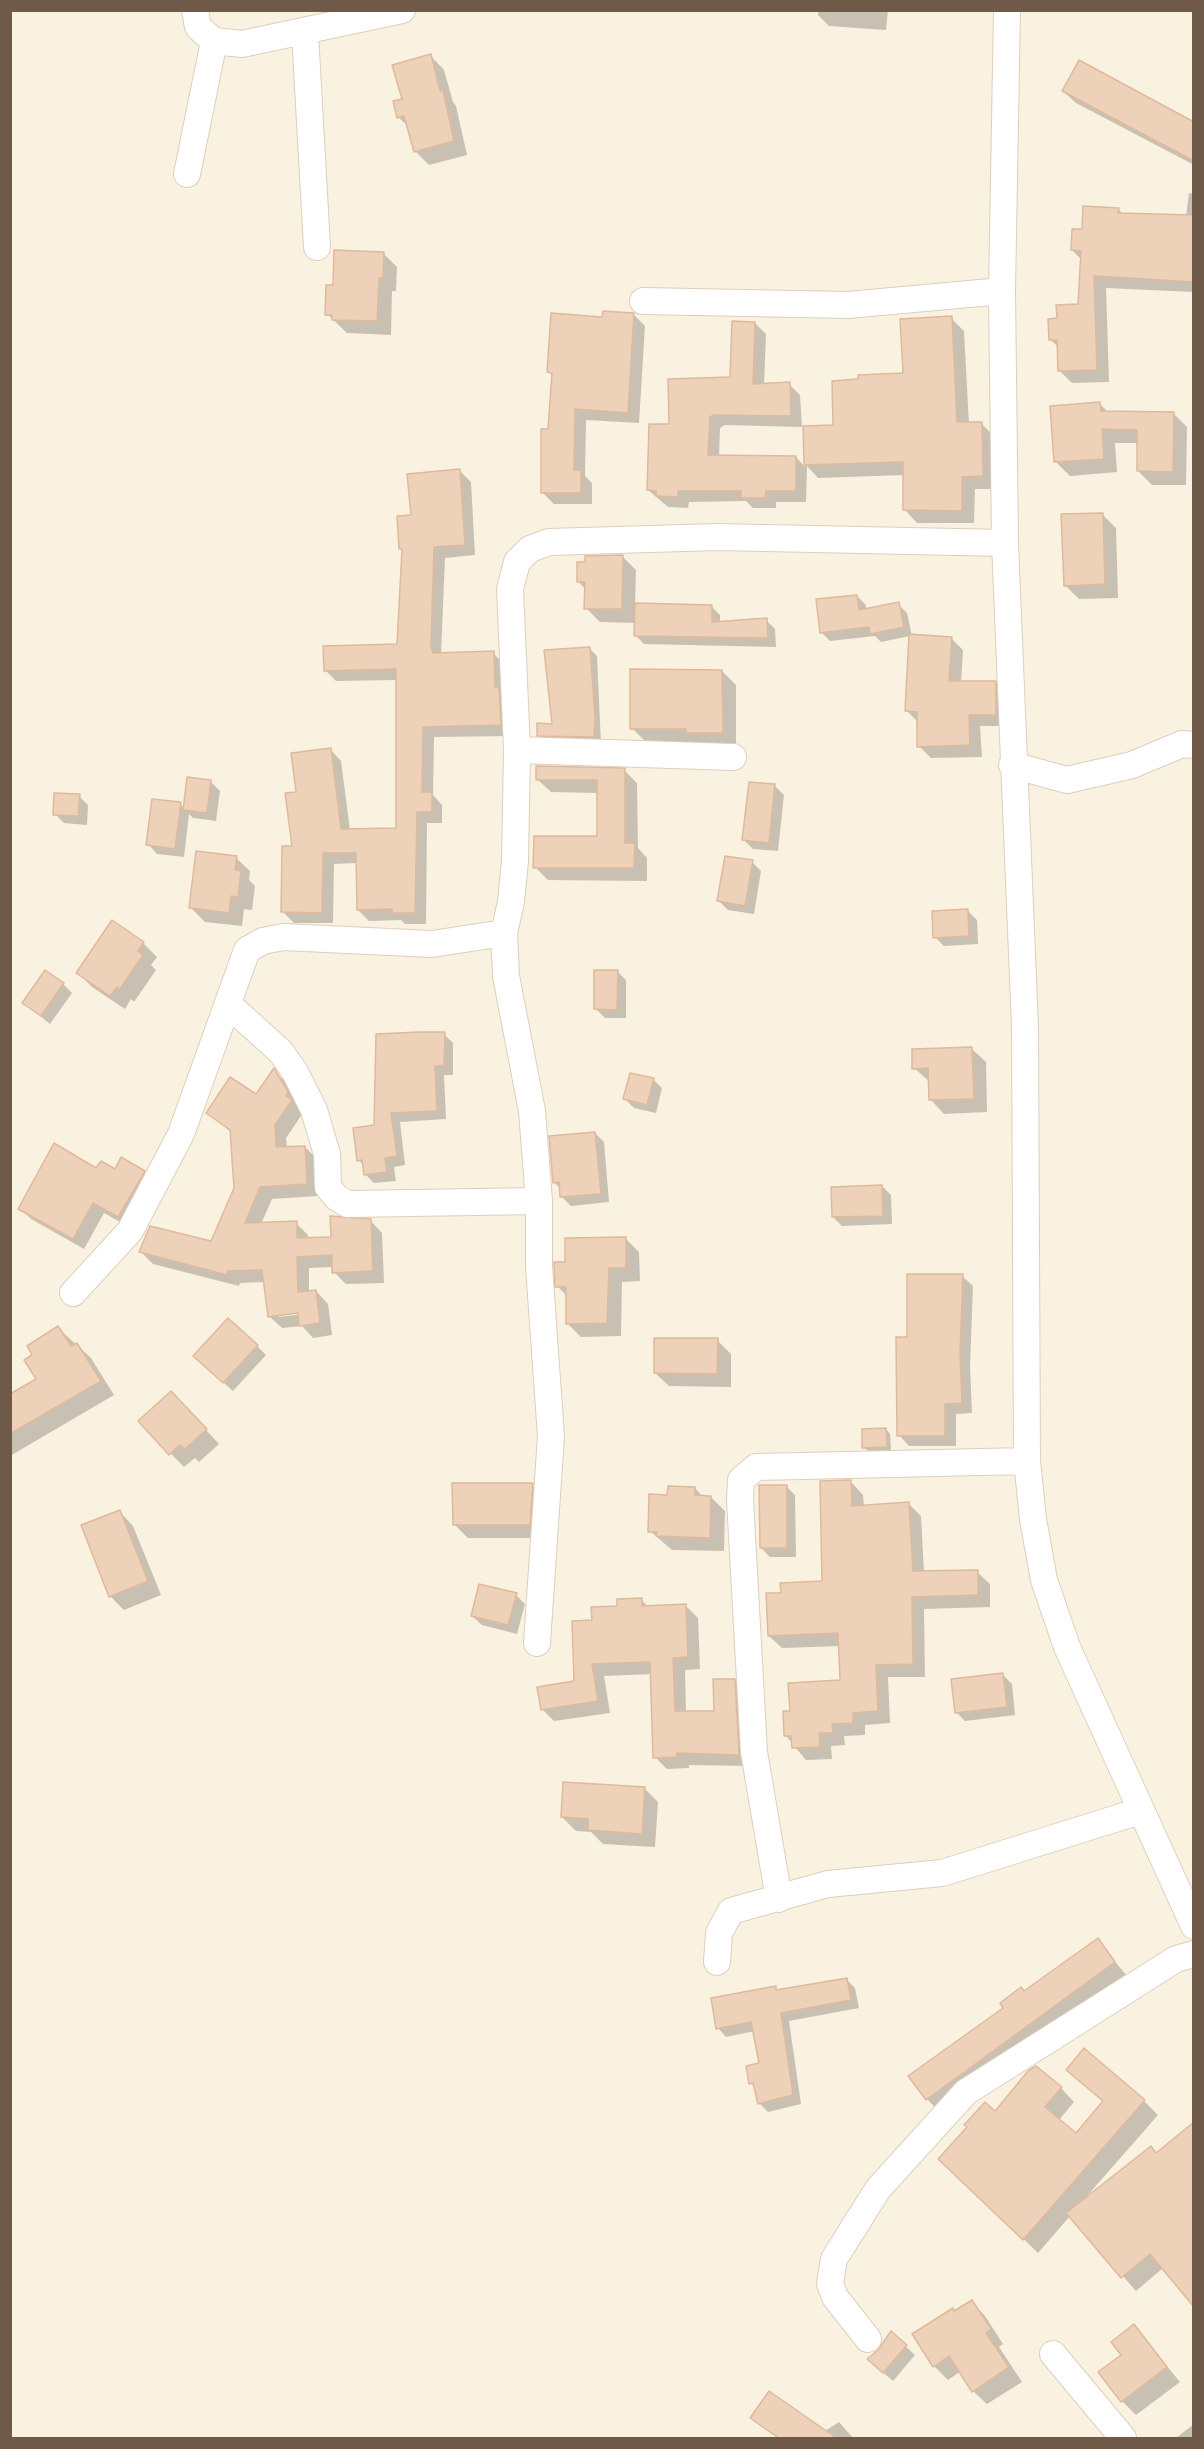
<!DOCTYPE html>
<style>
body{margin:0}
#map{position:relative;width:1204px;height:2449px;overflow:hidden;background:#faf2e0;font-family:Roboto,sans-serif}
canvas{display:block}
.frame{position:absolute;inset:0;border:12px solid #6f5949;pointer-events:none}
</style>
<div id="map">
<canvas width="1204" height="2449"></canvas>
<div class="frame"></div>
</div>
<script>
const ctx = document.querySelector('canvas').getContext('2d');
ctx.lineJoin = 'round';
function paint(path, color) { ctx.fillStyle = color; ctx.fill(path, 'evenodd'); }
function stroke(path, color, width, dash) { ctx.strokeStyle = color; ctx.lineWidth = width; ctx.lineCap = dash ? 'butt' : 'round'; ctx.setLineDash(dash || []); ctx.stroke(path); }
paint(new Path2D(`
 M819 10H888L886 30 829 26 818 15Z
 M431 56 444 70 453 102 456 106 467 155 429 165 415 151 409 127 398 117 403 101Z
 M1063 91 1194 126V165L1076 103Z
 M1189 193 1194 194V292L1106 288 1109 382 1072 383 1060 371 1059 348 1051 340 1058 320 1080 306 1082 260 1072 250 1083 231 1118 209 1123 214 1186 217Z
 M383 253 397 267 396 291H392L391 335 347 333 327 314 334 287Z
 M634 315 645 326 639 423 586 420 585 476 592 483V504H554L542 492 554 377 548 371 604 319Z
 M951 318 964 331 969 424H982L995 437V489H975L974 523H917L904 509 905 475 818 478 807 466 806 502H776V508H753L746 501 689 502 688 508 668 507 648 490 671 426 732 379 755 323 766 334 764 385 789 384 800 395 802 427 725 425 720 428 719 457H796L805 467 804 427 835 426 904 374Z
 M1099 403 1109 413H1173L1187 427 1186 485H1152L1138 471 1139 443H1115L1117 472 1070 476 1056 462Z
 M460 471 471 482 475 555 445 558 441 655 493 653 504 664 511 736 434 737 433 795 442 805V823H427L426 924H405L401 920 369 921 358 910V863L334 864 333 923H294L283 912 293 848 298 793 330 749 341 761 350 830 397 829V680L336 681 325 670 399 645 404 551 401 549 412 517Z
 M1102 514 1116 528 1118 598 1079 599 1065 585Z
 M622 556 636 570 635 605 711 606 720 615V623L766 620 775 629 776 647 644 644 635 635 636 623 600 622 586 608V590L578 581 587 564Z
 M857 596 866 605V610L898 604 907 613 912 636 951 638 963 650 961 682H995L1007 694V726H980L982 757 931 758 919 746 918 722 907 711 910 636 881 642 875 636 830 641 821 632Z
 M589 648 597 656 601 745 546 743 538 735 554 725Z
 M722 671 736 685V746L646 742 632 728Z
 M624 770 637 783 638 848 647 858V881L548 880 535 867 599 837V793L551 792 537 779Z
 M211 782 220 791 216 821 193 818 189 814 184 857 157 854 148 844 180 804 184 808Z
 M775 786 784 795 778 851 753 849 744 840Z
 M79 796 88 805 87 825 64 823 55 814Z
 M236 858 250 871 249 880 255 886 252 910 244 909 242 926 205 922 191 908Z
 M752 862 761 871 754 914 728 910 719 901Z
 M968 911 977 920 978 944 944 946 935 937Z
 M112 922 143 943 157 957 151 965 156 970 134 1002 131 999 125 1009 92 987 78 973Z
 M617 971 626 980V1018H605L596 1009Z
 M63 984 72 993 50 1024 24 1003Z
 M444 1034 453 1043V1075H444L446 1119 400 1122 405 1165 394 1167 396 1181 374 1183 365 1174 364 1166 359 1160 376 1126Z
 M972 1049 986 1062 987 1112 944 1114 931 1100 930 1082 914 1068Z
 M274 1071 286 1082 300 1105 298 1108 303 1113 286 1138 287 1148 305 1147 317 1159 319 1196 272 1199 261 1224 296 1223 308 1235V1239H333L370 1220 382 1233 384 1283 346 1284 334 1272 333 1267 309 1268V1292L316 1291 328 1304 332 1335 313 1338 302 1326 282 1328 269 1316 265 1282 240 1283 239 1286 153 1264 141 1252 212 1243 235 1188 232 1133 208 1113 257 1096ZM305 1311V1314L278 1317V1314Z
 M653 1079 662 1088 656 1113 634 1108 625 1099Z
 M595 1133 604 1142 609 1202 571 1206 562 1197 561 1189 554 1182Z
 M97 1171 144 1172 155 1183 129 1227 104 1213 84 1249 31 1219 20 1208Z
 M882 1186 891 1195 892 1224 842 1226 833 1217Z
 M625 1238 639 1252 640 1281 622 1282 621 1336 581 1337 567 1323V1296L557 1286 567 1263Z
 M962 1276 973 1286 970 1367 972 1413 956 1414V1446H909L899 1435 908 1338Z
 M58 1328 91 1358 114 1395 10 1456V1396L38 1379 34 1355Z
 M717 1340 731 1354V1387L669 1386 655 1373Z
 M257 1346 266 1355 233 1391 204 1365Z
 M185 1407 219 1444 199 1462 195 1458 184 1467 140 1422Z
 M886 1429 890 1434 891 1451H868L864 1447Z
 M851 1482 863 1495 864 1506 909 1504 921 1516 924 1573 977 1572 990 1584V1607L924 1609 925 1677H888L890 1723 865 1725V1735L844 1736 845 1745 831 1746 832 1759 806 1760 786 1736 791 1713 842 1682 840 1646 782 1648 769 1636 782 1594 823 1583Z
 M532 1485 546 1499 543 1538H468L454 1524Z
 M786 1486 795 1495 796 1557H770L761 1548Z
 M695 1488 703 1497H711L725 1511 724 1551 672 1550 650 1531 669 1496Z
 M120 1512 133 1526 161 1595 124 1610 110 1596Z
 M516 1595 525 1604 517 1634 482 1625 472 1616Z
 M641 1600 649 1607 686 1606 698 1618 700 1669 685 1670 686 1712 715 1713 734 1680 747 1692 751 1766 689 1765V1768L667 1769 655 1757 652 1674 604 1676 610 1713 554 1721 542 1709 576 1682 593 1621 618 1607Z
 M1003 1675 1012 1684 1015 1715 965 1721 956 1712Z
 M644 1788 658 1802 655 1847 603 1844 591 1832 576 1831 562 1817Z
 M1097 1940 1127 1976 941 2113 927 2099 1005 2008Z
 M847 1980 855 1988 859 2008 789 2021 801 2104 768 2112 760 2104 756 2088 751 2083 760 2064 755 2031 726 2037 718 2028 775 1988 778 1991Z
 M1068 2069 1144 2101 1158 2115 1087 2196 1157 2154 1163 2268 1136 2291 1070 2216 1038 2253 954 2172 995 2113 1061 2088 1074 2102 1059 2120 1076 2135 1104 2102Z
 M972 2302 985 2316 1003 2344 999 2347 1022 2382 987 2404 973 2391 961 2371 948 2380 934 2366 955 2312Z
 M1134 2326 1180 2382 1136 2415 1122 2401 1123 2355Z
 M892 2334 915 2355 893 2381 878 2368 879 2351Z
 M752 2418 825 2431 839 2422 853 2438H778Z
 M1194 2424V2438H1176Z`), '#0003');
const building = new Path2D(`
 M431 54 440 91 443 90 454 141 414 152 404 116 397 118 393 101 402 99 392 65Z
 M1079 60 1194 122V161L1062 91Z
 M1083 206 1119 208 1118 213 1194 215V282L1094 276 1097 370 1058 371 1057 340H1049L1048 319 1057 318 1056 305 1078 304 1081 251 1071 250 1072 229H1082Z
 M334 250 384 252 383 278H379L377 321 332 320V315H325L326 285H333Z
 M603 311 634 313 628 413 575 409 574 470H581V493H541V429H548L552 373 547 372 551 313 602 317Z
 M952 316 957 422H982L983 476 962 477V511L903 510V462L804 465 803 426 833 425 832 381 858 379V375L903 373 900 319Z
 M732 321 755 322 753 384 790 382 791 416 713 415 710 417 708 455 796 456V491H766L765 498H741V491H678V497L656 496V491L647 490 649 424H669L668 379 730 377Z
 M1100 402 1101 411 1174 412 1173 472 1137 471V430L1102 429 1104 459 1054 462 1050 406Z
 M460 469 465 545 434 547 431 646 433 653 494 651 495 687H499L501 725 423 727 422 792H432V812H417L415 913H392V909L357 910 356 853H323L322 913 281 912 282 846H292L285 793 296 792 291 753 331 748 341 829 396 828V669L324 671 323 646 397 644 402 549H399L397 516 411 515 407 474Z
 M1103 513 1105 584 1064 586 1061 514Z
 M623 555 622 609H584L585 582H577V562H585V556Z
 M857 595 859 610 899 602 904 627 870 634 869 627 820 633 816 599Z
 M635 603 712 605V622L767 618 768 638 634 636Z
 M909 634 952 637 949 681H996V715H969L970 745 917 747V712L905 711Z
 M590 647 595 717 594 737 537 736V723L552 724 544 650Z
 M630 669 722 670 723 733H686V729H630Z
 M536 766 625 768V843H635L634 868H533L534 836H597V780H536Z
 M187 777 211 780 207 813 183 810Z
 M749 782 775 784 769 843 742 840Z
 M54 793 80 794 78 816 53 815Z
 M152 799 181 802 175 849 146 845Z
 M196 851 237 856 235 870 241 871 238 897 231 896 229 913 189 908Z
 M725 856 753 860 745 906 717 901Z
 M968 909 969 936 933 938 932 911Z
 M112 920 144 942 138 951 143 955 120 989 117 987 110 996 76 973Z
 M45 970 64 983 41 1016 22 1003Z
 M594 970H618L617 1010 594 1009Z
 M419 1032H445L444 1066H435L437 1111 391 1113 397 1156 385 1158 387 1172 364 1175 362 1160 357 1161 353 1128 374 1125 376 1034Z
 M972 1047 974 1099 929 1100 928 1068 912 1069V1049Z
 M274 1068 288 1092 286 1096 292 1100 275 1125 276 1147 305 1146 307 1184 260 1187 245 1223 297 1221V1238L331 1237 330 1216 371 1219 373 1271 332 1273V1255L297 1257 298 1292 316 1290 320 1323 299 1326 298 1313 268 1317 262 1270 228 1271 227 1275 139 1252 150 1226 211 1241 234 1188 230 1130 206 1113 230 1077 256 1094Z
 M630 1073 654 1078 647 1105 623 1099Z
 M595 1132 601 1194 560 1197 559 1182 553 1183 549 1136Z
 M54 1143 96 1168 101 1161 115 1169 121 1157 145 1171 118 1217 93 1203 73 1239 18 1209Z
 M882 1185 883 1216 832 1217 831 1187Z
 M626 1237V1268H609L607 1323 566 1324V1287H555L554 1262H565V1238Z
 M907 1274H963L960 1355 962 1403 945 1404V1436H897L896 1337H907Z
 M228 1318 258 1345 223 1383 193 1356Z
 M58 1326 71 1346 77 1343 101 1381 10 1434V1394L36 1379 24 1360 32 1355 27 1346Z
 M654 1338H718L717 1374 654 1373Z
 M171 1391 207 1429 185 1449 180 1445 169 1455 138 1421Z
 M886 1428 887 1447 862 1448V1429Z
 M851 1480 852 1506 909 1502 913 1571 978 1570V1595L912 1597 913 1664 876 1665 878 1711 853 1713V1723L832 1724 833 1733H819L820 1747 792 1748 791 1736H784L783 1711H790L788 1683 840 1680 838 1633 768 1636 766 1593H781L780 1583 822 1581 820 1481Z
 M452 1483H533L530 1525H453Z
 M759 1485H787V1548H760Z
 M668 1486 695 1487V1495L711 1496 710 1538 656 1536 657 1532H648L649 1494 667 1495Z
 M120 1510 148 1581 109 1597 81 1525Z
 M479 1584 517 1593 508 1625 471 1616Z
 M642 1598V1606L686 1604 688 1657 673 1658 675 1711H714L713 1679H735L739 1755 677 1753V1757L653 1758 650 1662 592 1664 598 1701 541 1710 537 1687 574 1681 572 1621 592 1620 591 1607 617 1606V1599Z
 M1003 1673 1007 1707 955 1713 951 1679Z
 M563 1782 645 1787 642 1834 588 1830V1819L561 1817Z
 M1098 1938 1115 1962 926 2100 908 2076 1003 2008 1000 2003 1021 1987 1024 1991Z
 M847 1978 851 2000 781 2013 793 2095 758 2104 753 2083 749 2084 746 2066 759 2063 751 2022 716 2029 711 1998 776 1986V1990Z
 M1084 2048 1145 2100 1023 2240 938 2159 967 2127 964 2125 985 2102 995 2111 1028 2071 1036 2066 1062 2087 1045 2107 1076 2133 1103 2101 1066 2070Z
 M1194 2122V2307L1150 2254 1121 2278 1066 2213 1151 2146 1156 2153Z
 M972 2300 991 2329 986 2333 1009 2367 972 2392 949 2356 933 2367 912 2334 953 2308 954 2311Z
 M1134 2324 1167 2367 1121 2402 1098 2372 1121 2355 1111 2342Z
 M891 2331 907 2345 883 2373 867 2359 878 2350Z
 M769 2391 838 2439H780L750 2418Z`);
paint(building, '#eed1b9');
stroke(building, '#e0b99b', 1.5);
const minor = new Path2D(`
 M195 10 198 27 214 41 242 44 402 10
 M1007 10 1002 291 1005 543 1025 1027 1027 1461 1033 1519 1044 1580 1067 1647 1194 1926
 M305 33 317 247
 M187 174 214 41
 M643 301 848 305 1002 291
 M517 750 733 757
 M1012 765 1067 780 1132 765 1182 744 1194 745
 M229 1005 281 1052 295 1072 314 1110 327 1154 328 1187 336 1197 347 1204 539 1201
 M73 1293 130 1231 181 1134 247 950 263 941 283 937 432 944 504 933
 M537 1643 551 1436 539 1267V1201L532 1111 506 976 504 933 511 902 515 861 517 750 510 589 517 562 530 549 549 542 717 537 1005 543
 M779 1899 754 1752 740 1500 741 1480 756 1467 1027 1461
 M717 1962 719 1933 731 1911 828 1884 942 1873 1140 1811
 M868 2339 835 2297 830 2284 834 2259 878 2189 966 2092 1176 1959 1194 1954
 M1053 2354 1123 2438`);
stroke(minor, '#decebd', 28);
stroke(minor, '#fff', 26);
</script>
